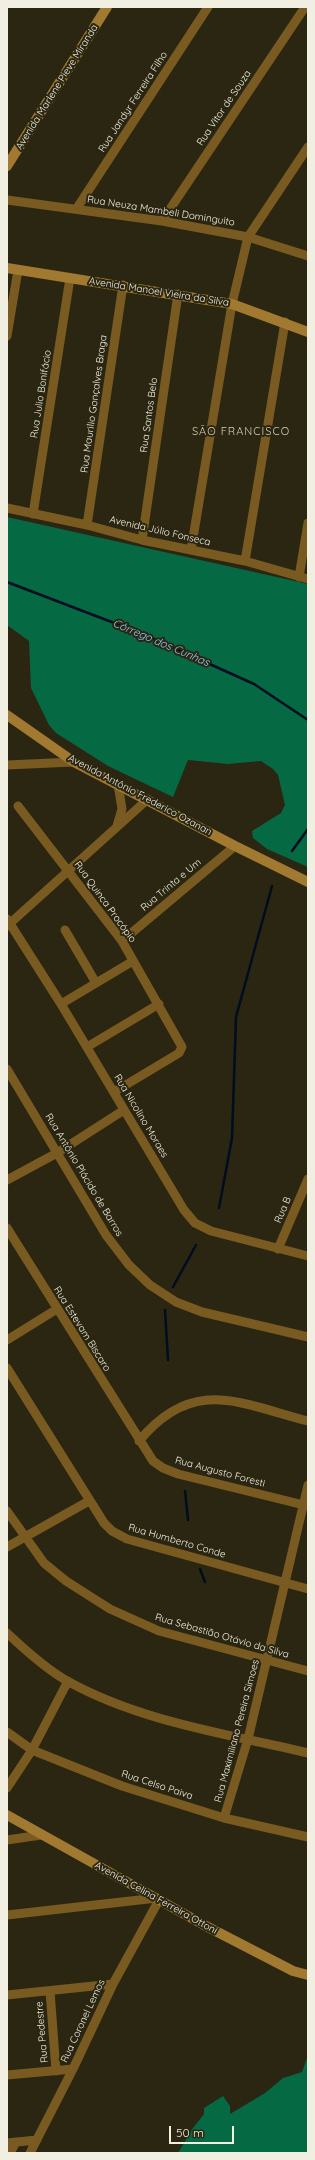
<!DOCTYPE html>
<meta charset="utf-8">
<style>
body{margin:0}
#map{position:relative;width:315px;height:2160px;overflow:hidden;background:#2b2611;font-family:Quicksand,sans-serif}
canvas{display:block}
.frame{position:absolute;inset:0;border:8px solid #f1efe2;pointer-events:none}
.scale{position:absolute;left:169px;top:2126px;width:65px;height:18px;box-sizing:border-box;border:2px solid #f1efe2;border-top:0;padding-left:5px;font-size:12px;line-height:14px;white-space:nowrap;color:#f1efe2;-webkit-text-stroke:3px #2b2611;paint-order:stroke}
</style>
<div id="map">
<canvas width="315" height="2160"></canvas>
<div class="frame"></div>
<div class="scale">50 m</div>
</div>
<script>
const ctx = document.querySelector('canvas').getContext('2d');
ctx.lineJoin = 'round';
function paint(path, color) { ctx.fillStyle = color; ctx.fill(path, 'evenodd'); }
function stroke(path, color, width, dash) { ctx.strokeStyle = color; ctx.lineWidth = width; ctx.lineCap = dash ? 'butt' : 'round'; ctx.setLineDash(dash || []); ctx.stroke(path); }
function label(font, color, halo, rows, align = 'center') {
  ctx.font = font + ' Quicksand,sans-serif'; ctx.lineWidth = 4; ctx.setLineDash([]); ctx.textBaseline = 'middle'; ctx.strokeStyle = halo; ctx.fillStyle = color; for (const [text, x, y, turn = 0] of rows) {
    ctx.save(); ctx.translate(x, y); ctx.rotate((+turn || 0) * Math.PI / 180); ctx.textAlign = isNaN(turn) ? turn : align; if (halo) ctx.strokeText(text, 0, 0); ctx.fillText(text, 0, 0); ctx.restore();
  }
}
paint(new Path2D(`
 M7 517 308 584V867L267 849 253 838 252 831 281 813 285 805 278 775 273 769 261 761 228 764 188 760 173 797 108 766 56 733 49 725 31 688 29 641 7 625Z
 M308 2055V2153H178L193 2128 204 2114V2108L223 2096 230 2106V2114L265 2093 283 2078 302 2072Z`), '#056943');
stroke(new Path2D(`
 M7 582 143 634 254 684 308 720
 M292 851 308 829
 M219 1208 232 1138 236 1017 272 886
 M173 1287 196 1245
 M165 1310 168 1360
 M185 1491 188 1520
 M200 1569 205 1582`), '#000c1f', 2.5);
stroke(new Path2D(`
 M7 200 162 221 248 237 308 256
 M77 208 208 7
 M162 221 305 7
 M7 336 18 270
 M7 508 87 525 142 540 245 561 308 579
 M33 514 70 278
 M87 525 123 285
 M142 540 178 294
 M191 550 232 304 248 237 308 147
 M245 561 285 322
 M299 577 308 523
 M7 765 74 762
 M18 806 122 941 182 1047 179 1053 114 1092
 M117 826 122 809 118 784
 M7 919 61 1004 184 1210 195 1223 211 1231 308 1256
 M7 926 148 799
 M65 930 96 983
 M122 941 235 846
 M61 1004 133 961
 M87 1047 159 1004
 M7 1069 106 1235 129 1265 150 1285 176 1302 202 1312 308 1337
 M7 1180 57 1153 124 1110
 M7 1228 153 1461 163 1468 178 1474 308 1506
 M278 1249 308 1179
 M7 1340 57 1309
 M7 1368 104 1523 112 1531 127 1539 308 1589
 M139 1441C193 1376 238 1403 308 1421
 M7 1511 44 1563 66 1581 110 1609 159 1631 308 1671
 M7 1547 89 1501
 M7 1633C25 1650 47 1670 69 1682 142 1722 228 1734 308 1753
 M7 1732 32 1750 122 1786 224 1818 308 1837
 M7 1788 32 1750 68 1681
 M224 1818 248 1739 308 1485
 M7 1840 41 1835
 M7 1915 157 1898
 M50 1991 56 2071
 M7 1995 113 1984
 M7 2075 73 2069
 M7 2143 37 2140
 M10 2153 16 2142
 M30 2153 73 2069 113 1984 159 1900`), '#795a20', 9);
stroke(new Path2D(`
 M7 166 107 7
 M7 268 232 304 308 332
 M7 715 74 762 235 846 308 882
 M7 1815 204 1925 293 1971 308 1975`), '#a17930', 10);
label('10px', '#f1efe2', '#2b2611', [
 ["Avenida Marlene Pieve Miranda",57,87,-58],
 ["Rua Jandyr Ferreira Filho",133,102,-57],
 ["Rua Vitor de Souza",224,108,-56],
 ["Rua Neuza Mambeli Dominguito",161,211,9],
 ["Avenida Manoel Vieira da Silva",159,292,9],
 ["Rua Julio Bonifácio",41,394,-81],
 ["Rua Maurilio Gonçalves Braga",94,404,-82],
 ["Rua Santos Belo",149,415,-82],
 ["Avenida Júlio Fonseca",160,531,13],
 ["Avenida Antônio Frederico Ozanan",140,795,28],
 ["Rua Trinta e Um",171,885,-40],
 ["Rua Quinca Procópio",105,902,54],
 ["Rua Nicolino Moraes",141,1116,59],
 ["Rua Antônio Plácido de Barros",84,1175,59],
 ["Rua B",283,1210,-67],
 ["Rua Estevam Biscaro",82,1329,58],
 ["Rua Augusto Foresti",220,1472,15],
 ["Rua Humberto Conde",177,1541,16],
 ["Rua Sebastião Otávio da Silva",222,1636,16],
 ["Rua Maximiliano Pereira Simoes",237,1731,-75],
 ["Rua Celso Paiva",157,1785,18],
 ["Avenida Celina Ferreira Ottoni",156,1898,29],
 ["Rua Coronel Lemos",83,2021,-65],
 ["Rua Pedestre",42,2032,-95]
]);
ctx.letterSpacing = '1px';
label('11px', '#d0cab1', '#2b2611', [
 ["SÃO FRANCISCO",241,432]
]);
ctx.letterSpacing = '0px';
label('italic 11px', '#8ecafc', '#2b2611', [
 ["Córrego dos Cunhas",161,643,23]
]);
</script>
